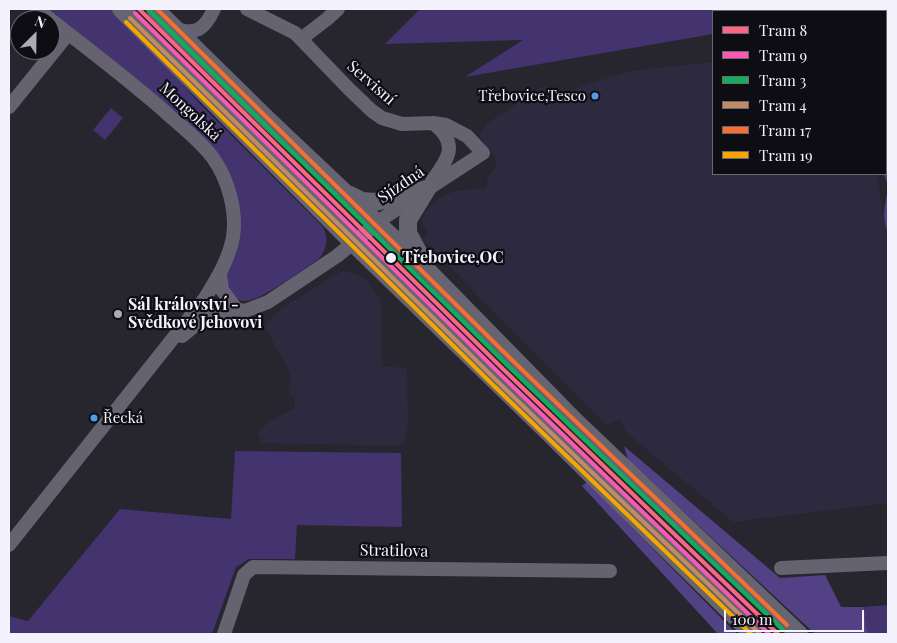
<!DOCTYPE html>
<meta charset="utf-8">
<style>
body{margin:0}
#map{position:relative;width:897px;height:643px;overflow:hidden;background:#27262e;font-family:"Playfair Display",serif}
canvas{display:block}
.frame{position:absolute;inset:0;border:10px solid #f4f2fd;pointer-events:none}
.legend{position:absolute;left:712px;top:10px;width:175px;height:165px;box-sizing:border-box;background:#0e0d14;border:1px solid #6a6971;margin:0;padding:6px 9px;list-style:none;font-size:15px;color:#f4f2fd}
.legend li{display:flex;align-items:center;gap:10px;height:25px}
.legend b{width:25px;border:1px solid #6a6971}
.north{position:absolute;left:10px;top:10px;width:50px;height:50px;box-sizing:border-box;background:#0e0d14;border:1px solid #6a6971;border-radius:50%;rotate:23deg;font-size:14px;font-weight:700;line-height:20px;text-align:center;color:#f4f2fd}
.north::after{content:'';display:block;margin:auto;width:18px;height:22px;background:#acabb5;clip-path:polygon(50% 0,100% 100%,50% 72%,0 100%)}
.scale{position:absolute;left:724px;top:610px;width:140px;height:22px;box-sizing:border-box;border:2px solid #f4f2fd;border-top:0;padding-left:6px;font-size:15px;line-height:18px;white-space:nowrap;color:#f4f2fd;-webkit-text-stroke:4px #0e0d14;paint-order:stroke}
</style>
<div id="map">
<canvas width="897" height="643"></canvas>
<div class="frame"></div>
<ul class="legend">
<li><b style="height:6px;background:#fa6682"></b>Tram 8</li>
<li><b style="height:6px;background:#f75aaf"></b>Tram 9</li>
<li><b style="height:6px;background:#0daf5c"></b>Tram 3</li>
<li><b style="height:6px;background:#c18c65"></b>Tram 4</li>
<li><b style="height:6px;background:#f46f30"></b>Tram 17</li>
<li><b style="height:6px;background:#f7a600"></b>Tram 19</li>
</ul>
<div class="north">N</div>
<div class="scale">100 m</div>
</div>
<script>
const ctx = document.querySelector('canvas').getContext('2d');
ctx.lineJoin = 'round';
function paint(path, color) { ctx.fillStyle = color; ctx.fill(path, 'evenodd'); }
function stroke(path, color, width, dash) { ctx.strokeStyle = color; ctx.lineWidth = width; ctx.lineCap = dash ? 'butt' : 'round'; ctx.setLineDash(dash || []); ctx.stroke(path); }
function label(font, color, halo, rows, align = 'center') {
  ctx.font = font + ' "Playfair Display",serif'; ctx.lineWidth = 4.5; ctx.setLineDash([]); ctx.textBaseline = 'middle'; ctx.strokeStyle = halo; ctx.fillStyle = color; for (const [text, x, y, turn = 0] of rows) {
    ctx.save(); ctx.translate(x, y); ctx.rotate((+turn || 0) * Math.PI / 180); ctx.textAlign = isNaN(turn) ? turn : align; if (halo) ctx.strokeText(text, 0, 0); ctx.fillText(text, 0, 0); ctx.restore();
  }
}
paint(new Path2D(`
 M713 62V174H877L884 224 888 233V503L733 522 626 432 620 419 607 425 422 239 427 233 422 221 425 212 435 201 454 191 486 188 488 176 497 167 495 157 479 137 486 124 543 86 565 92 629 71Z
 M346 271 365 278 381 299 382 366 407 368 408 422 406 439 401 446 262 443 257 431 281 415 295 408V396L289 395 290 373 267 331 265 324 283 307 340 272Z`), '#2d293e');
paint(new Path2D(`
 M47 9H110L150 48 201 105 323 227C329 240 327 248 319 259 305 268 259 302 245 301 235 301 231 293 226 285L229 176Z
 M420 9H766L762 11H713V34L465 77 523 40 385 44Z
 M111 108 123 118 105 140 93 130Z
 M235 451 401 453 402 527 297 525 295 559H249L236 567 212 634H9V616L28 621 120 509 231 519Z
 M888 605V634H871L867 631 864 607Z`), '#43336e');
paint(new Path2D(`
 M807 9H888V186L884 174H886V11H800Z
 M888 189V233C881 218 885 205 888 189Z
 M624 446 780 578 825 575 841 607H864L867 631 871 634H815L628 460Z
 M587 482 737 634H718L582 486Z`), '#524185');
stroke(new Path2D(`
 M173 27C195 37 205 29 214 9
 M301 39 327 19 338 9
 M9 107 68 34
 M432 181C448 159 460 144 433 123
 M220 274 222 290 237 310
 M192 315 218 307 245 311 268 302 337 256 385 217 483 153 467 136 446 125 433 123 402 124 382 118 372 111 349 89 295 33 247 9
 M182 336 194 326 227 313
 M9 545 205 298C217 279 229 259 233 237 237 211 228 179 213 158 202 143 186 130 172 118 129 79 82 45 37 9
 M781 568 888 563
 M224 634 244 575 253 567 610 571`), '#65636f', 14);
stroke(new Path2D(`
 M121 9 354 244 548 432 753 634
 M155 9 268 120 429 272 575 421 799 634
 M350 195 362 201 375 202 427 189
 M421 257 408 233V220L427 189`), '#676472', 18);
stroke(new Path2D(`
 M139 9 504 370 778 634`), '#fa6682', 4);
stroke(new Path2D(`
 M135 13 500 374 769 634`), '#f75aaf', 4);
stroke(new Path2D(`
 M148 9 508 366 782 629`), '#0daf5c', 4);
stroke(new Path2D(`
 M130 18 495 379 760 634`), '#c18c65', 4);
stroke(new Path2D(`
 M157 9 513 361 787 625`), '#f46f30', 4);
stroke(new Path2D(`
 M126 22 491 383 751 634`), '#f7a600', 4);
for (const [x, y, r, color] of [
 [595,96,4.5,"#4d9ee5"],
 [391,258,6,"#f4f2fd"],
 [118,314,5,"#acabb5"],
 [94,418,4.5,"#4d9ee5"]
]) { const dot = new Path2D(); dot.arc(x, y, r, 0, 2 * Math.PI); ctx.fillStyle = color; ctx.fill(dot); stroke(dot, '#0e0d14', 2); }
label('15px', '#f4f2fd', '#0e0d14', [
 ["Třebovice,Tesco",586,96],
 ["Řecká",103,418,"left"]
], 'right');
label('16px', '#f4f2fd', '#0e0d14', [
 ["Servisní",371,83,41],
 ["Mongolská",190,112,43],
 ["Sjízdná",401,185,-34],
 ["Stratilova",394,551,1]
]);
label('bold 16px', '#f4f2fd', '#0e0d14', [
 ["Třebovice,OC",402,258]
], 'left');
label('bold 16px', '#f4f2fd', '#0e0d14', [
 ["Sál království -",128,305],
 ["Svědkové Jehovovi",128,323]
], 'left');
</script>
